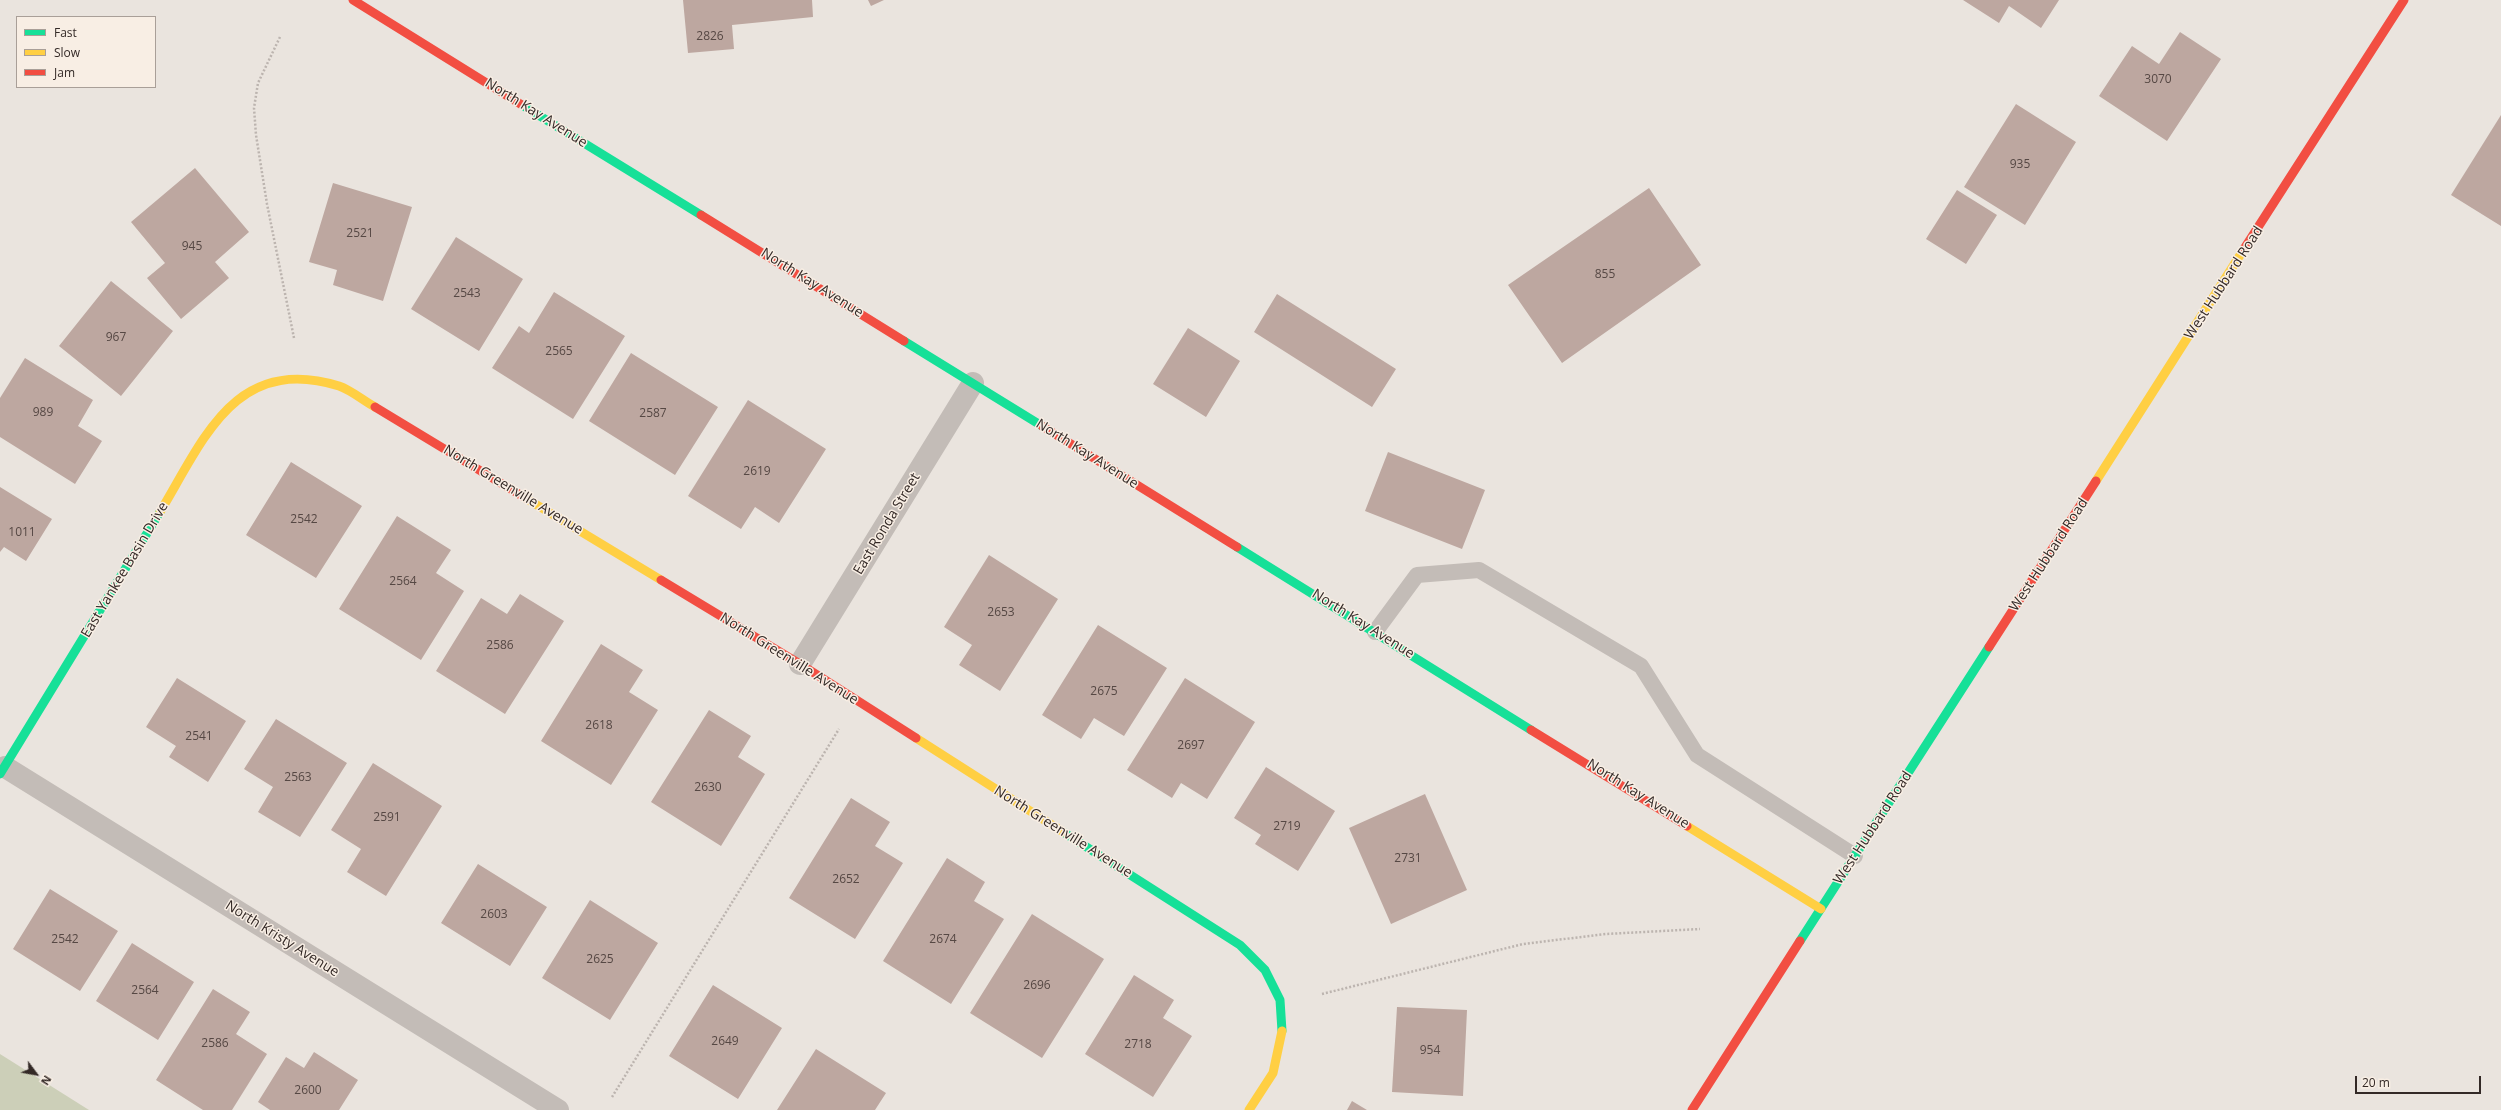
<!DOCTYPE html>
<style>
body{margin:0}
#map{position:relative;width:2501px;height:1110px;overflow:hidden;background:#eae4de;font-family:"Open Sans",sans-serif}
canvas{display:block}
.legend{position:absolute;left:16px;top:16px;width:140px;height:72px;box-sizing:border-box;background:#f8eee4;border:1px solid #a99f98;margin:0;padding:5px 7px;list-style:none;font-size:12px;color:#332926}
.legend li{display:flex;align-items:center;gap:8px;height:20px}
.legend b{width:20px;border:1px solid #a99f98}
.north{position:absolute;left:16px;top:1054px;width:40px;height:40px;-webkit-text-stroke:3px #f8eee4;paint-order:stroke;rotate:122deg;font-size:11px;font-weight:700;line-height:16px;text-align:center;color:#332926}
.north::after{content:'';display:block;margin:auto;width:14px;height:18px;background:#332926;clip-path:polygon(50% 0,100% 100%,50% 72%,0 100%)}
.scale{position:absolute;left:2355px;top:1076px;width:126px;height:18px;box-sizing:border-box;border:2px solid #332926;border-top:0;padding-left:5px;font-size:12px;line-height:14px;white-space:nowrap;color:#332926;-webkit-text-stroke:3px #f8eee4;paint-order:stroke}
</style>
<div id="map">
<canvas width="2501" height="1110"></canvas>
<ul class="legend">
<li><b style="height:5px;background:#16e098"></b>Fast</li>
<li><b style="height:5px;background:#ffcf43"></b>Slow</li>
<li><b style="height:5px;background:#f24e42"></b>Jam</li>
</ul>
<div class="north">N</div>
<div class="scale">20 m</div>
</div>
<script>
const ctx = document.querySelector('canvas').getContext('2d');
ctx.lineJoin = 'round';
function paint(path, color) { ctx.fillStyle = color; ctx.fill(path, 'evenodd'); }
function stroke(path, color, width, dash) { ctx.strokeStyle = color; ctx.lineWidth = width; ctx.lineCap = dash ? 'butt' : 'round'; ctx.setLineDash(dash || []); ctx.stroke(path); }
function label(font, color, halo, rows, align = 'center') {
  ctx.font = font + ' "Open Sans",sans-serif'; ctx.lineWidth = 3; ctx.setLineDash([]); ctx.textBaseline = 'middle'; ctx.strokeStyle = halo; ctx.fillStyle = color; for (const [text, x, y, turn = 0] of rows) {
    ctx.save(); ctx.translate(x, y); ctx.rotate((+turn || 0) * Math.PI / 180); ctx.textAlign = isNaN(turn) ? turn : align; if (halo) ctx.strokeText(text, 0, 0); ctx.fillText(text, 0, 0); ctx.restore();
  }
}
paint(new Path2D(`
 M0 1054 89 1110H0Z`), '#cccfb8');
paint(new Path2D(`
 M683 0H812L813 17 732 25 734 49 688 53Z
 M868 0H884L871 6Z
 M1963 0H2059L2041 28 2009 6 1999 23Z
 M2180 32 2221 59 2167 141 2099 96 2132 46 2159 64Z
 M2016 104 2076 142 2025 225 1964 187Z
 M2501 115V226L2451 195Z
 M195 168 249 232 215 262 229 278 181 319 147 278 165 263 131 222Z
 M333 183 412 207 383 301 333 285 337 270 309 262Z
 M1649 188 1701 265 1562 363 1508 285Z
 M1957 190 1997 215 1966 264 1926 239Z
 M456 237 523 279 479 351 411 309Z
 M111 281 173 331 121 396 59 346Z
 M554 292 625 336 573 419 492 368 519 326 529 333Z
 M1277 294 1396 369 1372 407 1254 332Z
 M1188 328 1240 361 1206 417 1153 384Z
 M631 353 718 407 675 475 589 421Z
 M25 358 93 400 78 426 102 441 75 484 0 437V398Z
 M748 400 826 449 779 523 755 507 741 529 688 496Z
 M1388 452 1485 490 1462 549 1365 511Z
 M291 462 362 506 316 578 246 535Z
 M0 487 52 519 26 561 4 547 0 552Z
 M397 516 451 550 436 573 464 591 421 660 339 609Z
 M989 555 1058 599 1000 691 959 665 972 645 944 627Z
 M520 594 564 621 505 714 436 671 481 598 507 614Z
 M1098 625 1167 668 1124 736 1094 718 1081 739 1042 715Z
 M601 644 643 670 629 692 658 710 611 785 541 741Z
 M177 678 246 721 208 782 169 757 176 746 146 727Z
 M1185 678 1255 722 1207 799 1181 783 1172 798 1127 770Z
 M709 710 751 736 738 757 765 774 721 846 651 802Z
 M276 719 347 763 300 837 258 812 273 787 244 769Z
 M373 763 442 806 386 896 347 872 361 849 331 830Z
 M1266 767 1335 811 1298 871 1255 844 1261 835 1234 818Z
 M1425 794 1467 890 1391 924 1349 828Z
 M851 798 890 822 875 846 903 863 855 939 789 898Z
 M947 858 985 882 974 901 1004 919 951 1004 883 961Z
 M478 864 547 907 510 966 441 923Z
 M50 889 118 931 80 991 13 949Z
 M590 900 658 943 610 1020 542 978Z
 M1032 914 1104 959 1042 1058 970 1013Z
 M132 943 194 982 158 1040 96 1001Z
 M1134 975 1174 1000 1163 1018 1192 1036 1153 1097 1085 1054Z
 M713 985 782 1028 738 1099 669 1056Z
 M213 989 250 1012 236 1034 267 1054 232 1110H203L156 1080Z
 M1397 1007 1467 1010 1463 1096 1392 1092Z
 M816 1049 886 1093 875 1110H777Z
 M314 1052 358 1080 339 1110H270L258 1102 286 1057 304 1068Z
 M1352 1101 1367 1110H1347Z`), '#bda7a0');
stroke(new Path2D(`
 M280 37 258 83 254 108 256 135 267 204 294 338
 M1322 994 1523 944 1606 934 1700 929
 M612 1097 839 729`), '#bcb4af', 2.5, [2, 2]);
stroke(new Path2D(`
 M1375 632 1417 575 1479 570 1641 666 1697 755 1855 856`), '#c3bcb7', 16);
stroke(new Path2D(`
 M800 664 973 383
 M5 767 558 1110`), '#c3bcb7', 22);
stroke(new Path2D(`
 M522 105 701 215
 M904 341 1042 426
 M1237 547 1531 730
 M0 774 160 512
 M1063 832 1240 945 1265 970 1280 1000 1282 1031
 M1800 941 1989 647`), '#16e098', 9);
stroke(new Path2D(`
 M2096 481 2244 249
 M527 499 661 580
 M160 512C204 439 235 354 339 386 351 390 364 401 375 407
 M916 738 1063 832
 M1687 826 1821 909
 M1249 1110 1273 1073 1282 1031`), '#ffcf43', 9);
stroke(new Path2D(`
 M353 0 522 105
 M701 215 904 341
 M2244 249 2404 0
 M375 407 527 499
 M1042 426 1237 547
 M661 580 800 664 916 738
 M1989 647 2096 481
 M1531 730 1687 826
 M1692 1110 1800 941`), '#f24e42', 9);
label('12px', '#564844', null, [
 ["2826",710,37],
 ["3070",2158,80],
 ["935",2020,165],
 ["2521",360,234],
 ["945",192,247],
 ["855",1605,275],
 ["2543",467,294],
 ["967",116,338],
 ["2565",559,352],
 ["989",43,413],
 ["2587",653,414],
 ["2619",757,472],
 ["2542",304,520],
 ["1011",22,533],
 ["2564",403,582],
 ["2653",1001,613],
 ["2586",500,646],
 ["2675",1104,692],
 ["2618",599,726],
 ["2541",199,737],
 ["2697",1191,746],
 ["2563",298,778],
 ["2630",708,788],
 ["2591",387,818],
 ["2719",1287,827],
 ["2731",1408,859],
 ["2652",846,880],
 ["2603",494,915],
 ["2542",65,940],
 ["2674",943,940],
 ["2625",600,960],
 ["2696",1037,986],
 ["2564",145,991],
 ["2649",725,1042],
 ["2586",215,1044],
 ["2718",1138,1045],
 ["954",1430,1051],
 ["2600",308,1091]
]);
label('14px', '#332926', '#f8eee4', [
 ["North Kay Avenue",536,113,32],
 ["North Kay Avenue",812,283,32],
 ["West Hubbard Road",2224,283,-57],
 ["North Kay Avenue",1087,454,32],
 ["North Greenville Avenue",513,490,31],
 ["East Ronda Street",887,524,-59],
 ["West Hubbard Road",2049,555,-57],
 ["East Yankee Basin Drive",125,570,-59],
 ["North Kay Avenue",1363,624,32],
 ["North Greenville Avenue",789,659,32],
 ["North Kay Avenue",1638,794,32],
 ["West Hubbard Road",1873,828,-57],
 ["North Greenville Avenue",1063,832,32],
 ["North Kristy Avenue",282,939,32]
]);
</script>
